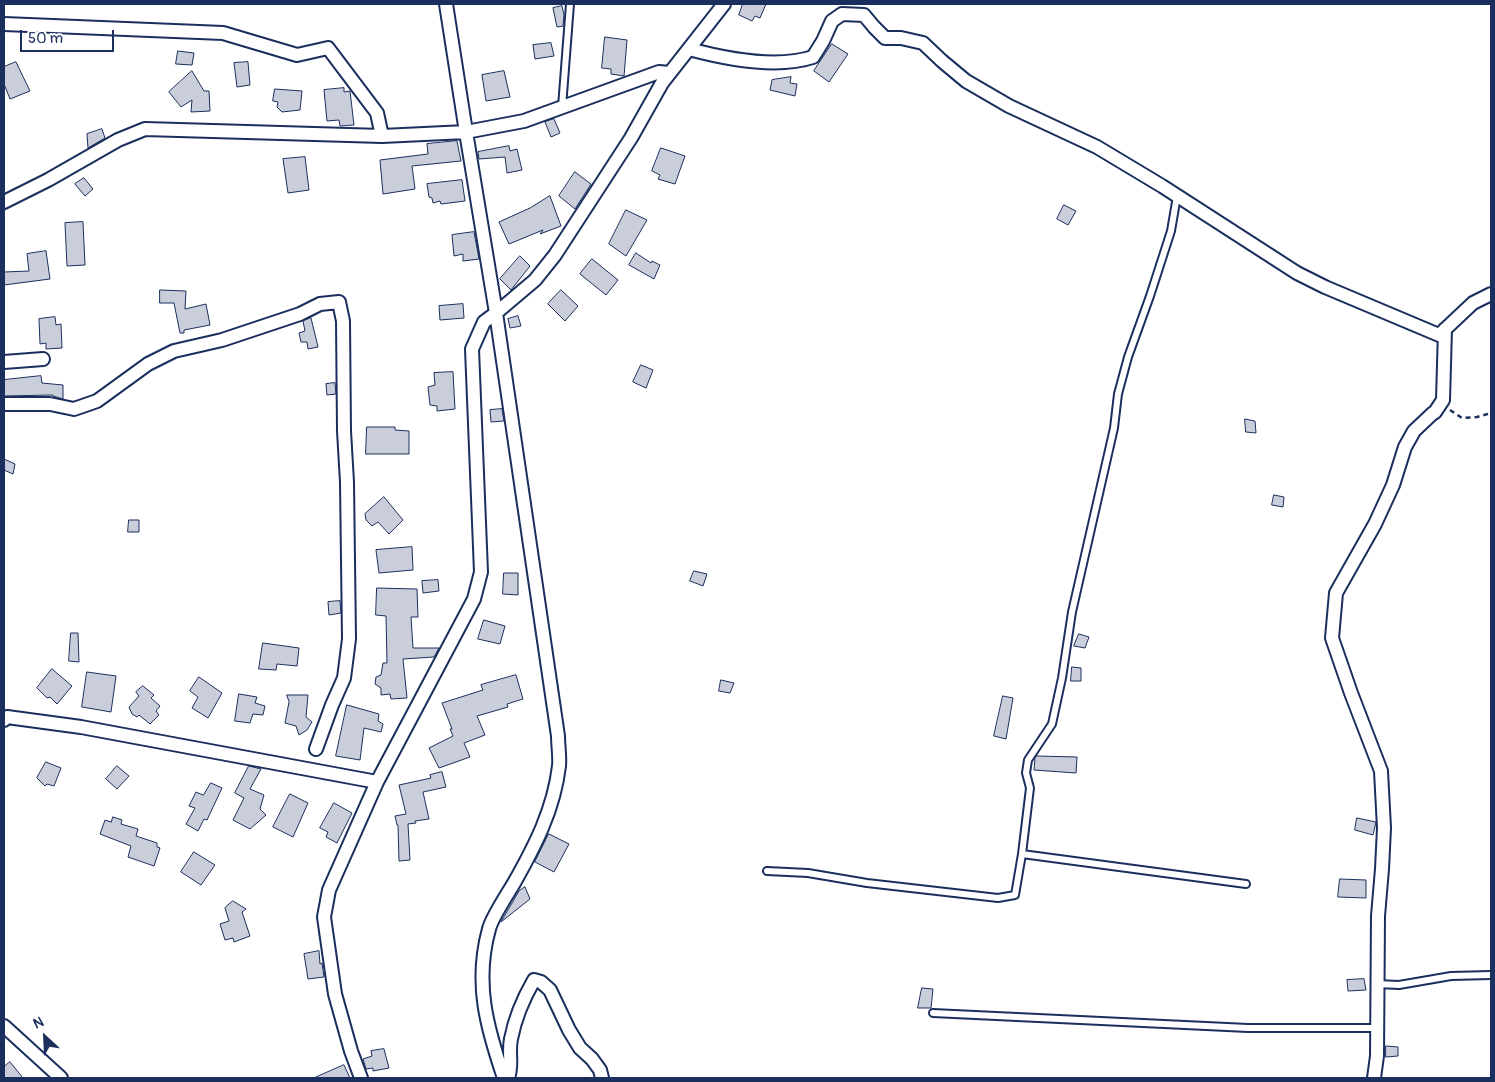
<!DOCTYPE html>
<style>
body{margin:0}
#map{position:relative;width:1495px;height:1082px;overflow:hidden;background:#fff;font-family:Pangolin,sans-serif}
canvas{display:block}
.frame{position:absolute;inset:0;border:5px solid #1b2f5e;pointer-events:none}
.north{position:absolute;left:20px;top:1012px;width:50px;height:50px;-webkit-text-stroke:4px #fff;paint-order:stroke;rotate:335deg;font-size:14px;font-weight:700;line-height:20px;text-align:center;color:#1b2f5e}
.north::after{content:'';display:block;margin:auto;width:18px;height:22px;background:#1b2f5e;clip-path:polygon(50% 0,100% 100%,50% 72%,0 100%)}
.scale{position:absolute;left:20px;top:30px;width:94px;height:22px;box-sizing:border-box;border:2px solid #1b2f5e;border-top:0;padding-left:6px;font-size:15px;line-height:18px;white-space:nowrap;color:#1b2f5e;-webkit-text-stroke:4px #fff;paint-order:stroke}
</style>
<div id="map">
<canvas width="1495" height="1082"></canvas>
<div class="frame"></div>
<div class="north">N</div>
<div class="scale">50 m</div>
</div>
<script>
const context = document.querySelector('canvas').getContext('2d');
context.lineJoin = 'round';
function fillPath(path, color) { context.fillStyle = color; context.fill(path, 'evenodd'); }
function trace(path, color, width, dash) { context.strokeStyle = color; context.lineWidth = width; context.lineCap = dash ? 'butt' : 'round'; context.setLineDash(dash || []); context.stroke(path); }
const building = new Path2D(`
 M743,4H766L760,18L755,16L752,21L739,15Z
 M562,6L564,15L563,26L557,27L553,8Z
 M605,37L627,40L624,76L611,74V69L602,68Z
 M551,43L554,56L535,59L533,45Z
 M832,44L848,54L829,82L814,71Z
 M178,51L194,53L192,65L176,64Z
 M16,62L30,91L10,99L4,84V67Z
 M248,62L250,85L237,87L234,63Z
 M192,71L204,91H209L210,111L191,112L192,100L181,107L169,92Z
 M504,71L510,97L486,101L482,75Z
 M791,77L790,83L797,84L795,96L770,90L772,80Z
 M344,88V92L350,91L354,125L340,126L339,120L327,121L324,90Z
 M275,89L302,91L300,110L282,112L277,107L278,102L273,101Z
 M554,119L560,133L551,137L545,122Z
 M102,129L105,138L88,148L87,134Z
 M457,141L461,161L412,166L415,189L383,194L380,160L428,154L427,144Z
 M509,146L510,151L517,149L522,170L507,173L505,157L479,159L478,152Z
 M661,148L685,156L675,184L658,179L660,175L652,171Z
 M305,157L309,190L288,193L283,159Z
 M575,172L591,184L575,209L559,196Z
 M84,178L93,189L85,196L75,184Z
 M462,180L465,201L441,204L440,201L433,203L432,198L429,197L427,184Z
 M550,196L561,226L540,234L543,230L509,244L499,222L530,208Z
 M1064,205L1076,211L1068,225L1057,219Z
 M626,210L647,220L626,256L609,244Z
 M83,222L85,265L67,266L65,223Z
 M474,232L479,259L463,261V254L454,256L452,235Z
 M46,251L50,279L4,285V272L29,271L27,254Z
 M636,253L651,263L652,261L660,265L654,279L629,265Z
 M520,256L530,266L511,290L500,279Z
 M592,259L618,280L606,295L580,274Z
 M160,290L186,291L185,309L206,304L210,325L184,330V333H180L174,303H160Z
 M561,290L578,306L565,321L548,304Z
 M463,304L464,318L440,320L439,306Z
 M518,316L521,326L510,328L508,319Z
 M55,317L56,325L61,324L62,348L46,349V343L40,344L39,319Z
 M311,318L318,347L308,349L307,342H301L299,333L305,331L303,321Z
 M641,365L653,370L646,388L633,382Z
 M453,372L455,409L437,411V406L430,405L428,387L435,385L434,373Z
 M41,376L42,383L63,385V399L53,396V395L4,396V380Z
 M335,383L336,394L327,395L326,384Z
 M502,409L504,421L491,422L490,410Z
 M1245,419L1255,421L1256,433L1246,432Z
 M367,427H395V430L409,431V454H366Z
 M4,459L15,464L13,474L4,470Z
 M1274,495L1284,497L1283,507L1272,505Z
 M384,497L403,520L389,534L378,522L372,526L366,520L365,514Z
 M129,520H139V532H128Z
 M412,547L413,570L379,573L376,550Z
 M694,571L707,574L703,586L690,581Z
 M504,573H518V595L503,594Z
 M438,580L439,591L423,593L422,581Z
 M377,588L417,589L418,617H411L413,648H439L434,657L403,659L407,698L391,699L390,694L381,695V688L375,684L376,677L381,675L383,663H387L386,616L376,615Z
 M340,601L341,613L329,615L328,602Z
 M484,620L505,626L500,644L478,639Z
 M71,633H78L79,662L69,661Z
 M1079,634L1089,637L1085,648L1074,646Z
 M263,643L299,648L297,666L277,664L276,670L259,669Z
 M1072,667L1081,668V681H1071Z
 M52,669L72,686L57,704L50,697L47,698L37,688Z
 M87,672L116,676L111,712L82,707Z
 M516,675L523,699L507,704L508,707L477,716L485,735L464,743L470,757L439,768L429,748L453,736L450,729H452L442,703L483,690L481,685Z
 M199,677L222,693L208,718L192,708L198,697L190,691Z
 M721,680L734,683L730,693L719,691Z
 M143,686L154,695L151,698L160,706L156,711L159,715L150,724L139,715L137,717L132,714L129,707L139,696L136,692Z
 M239,694L257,697L255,703L265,706L263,715L253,714L250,723L235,721Z
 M287,695H308L306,717L312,722L307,730L299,735L296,726L285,723L289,702Z
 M1003,696L1013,698L1006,739L994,736Z
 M347,705L379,714L378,721L383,724L381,732L364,728L360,760L336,756Z
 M1036,756L1077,757L1076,773L1034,770L1035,758Z
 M46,762L61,768L54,786L47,784L45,786L37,778Z
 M117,766L129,776L117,789L106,779Z
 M249,766L261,769L250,789L264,795L260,809L266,815L250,829L233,820L244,798L235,793Z
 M442,772L446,787L423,792L429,819L415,821L416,823L408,824L410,860L399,861L398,825H397L395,816L406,814L399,785L431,778L430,775Z
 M211,783L222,788L207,820L204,819L198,831L186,824L195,808L189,806L196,792L203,795Z
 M290,794L308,803L293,837L273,827Z
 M334,803L352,813L337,843L326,837L328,832L320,828Z
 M113,817L122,820L121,824L138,829L136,836L157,843V847L160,848L154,866L128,857L131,846L100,834L105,820L111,822Z
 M1357,818L1376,822L1373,835L1355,830Z
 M549,834L569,844L554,872L535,862Z
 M194,852L215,865L201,885L181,872Z
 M1340,879L1366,880V898L1338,897Z
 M525,887L530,899L501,922L519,891Z
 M233,901L246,909L242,912L250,936L234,942L233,938L225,940L220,924L229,921L225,908Z
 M319,951L320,964L322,963L324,977L308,979L304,954Z
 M1364,979L1366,990L1348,991L1347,980Z
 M922,988L933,989L931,1008H918Z
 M1386,1046L1398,1047V1056L1386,1057Z
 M384,1049L389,1068L373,1071V1068L366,1069L363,1059L372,1056L371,1051Z
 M10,1062L23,1078H4V1067Z
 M344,1065L350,1078H314Z`);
const path = new Path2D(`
 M1450,410L1462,418L1477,417L1491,413`);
const service = new Path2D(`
 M562,107L570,4
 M1177,196L1171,231L1150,296L1128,357L1118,394L1114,428L1072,612L1062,678L1052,724L1028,760L1026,773L1030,788L1022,854L1246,884
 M767,871L808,873L867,883L998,898L1015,895L1022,854
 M1377,984L1399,985L1451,976L1491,975
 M933,1013L1248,1028H1377`);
const minor = new Path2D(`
 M446,4L466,132L496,313L558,736C558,746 560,757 559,766C554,809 535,846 514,883C507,895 492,917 489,929C474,983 487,1028 504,1078
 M4,24L223,33L297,55L328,48L377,113L382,136
 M689,49C726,59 776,69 813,57L823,41L832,21L842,14L864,15L874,27L885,38H901L923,43L942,61L966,81L1009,106L1097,147L1162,186L1297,273L1325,287L1439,335L1473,303L1491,294
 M4,202L48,180L118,140L145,129L382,136L466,132L524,121L659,72L670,73
 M4,362L43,359
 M4,404H50L74,409L97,401L148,364L174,351L222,340L300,314L320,304L339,302L343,321L344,431L347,482L349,639L344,678L332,705L316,749
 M4,720L7,717L81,727L377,782
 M4,1026L61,1078
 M361,1078L351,1051L335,994L324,917L329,890L377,782L474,599L481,572L472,349L484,322L496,313L535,280L555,255L631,138L662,83L724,4
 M508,1078C513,1065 508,1053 511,1039C515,1018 523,999 534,980L541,982L550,990L569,1030L580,1048L592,1059L600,1070L602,1078
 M1374,1078L1377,1056L1378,916L1382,869L1384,828L1381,771L1351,693L1332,638L1336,593L1375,524L1393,485L1405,447L1414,431L1432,414L1435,412L1443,400L1445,329`);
fillPath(building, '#caceda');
trace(building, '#1b2f5e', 1);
trace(service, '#1b2f5e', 10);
trace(minor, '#1b2f5e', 16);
trace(path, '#1b2f5e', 2.5, [5, 4]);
trace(service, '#fff', 6);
trace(minor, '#fff', 12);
</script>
